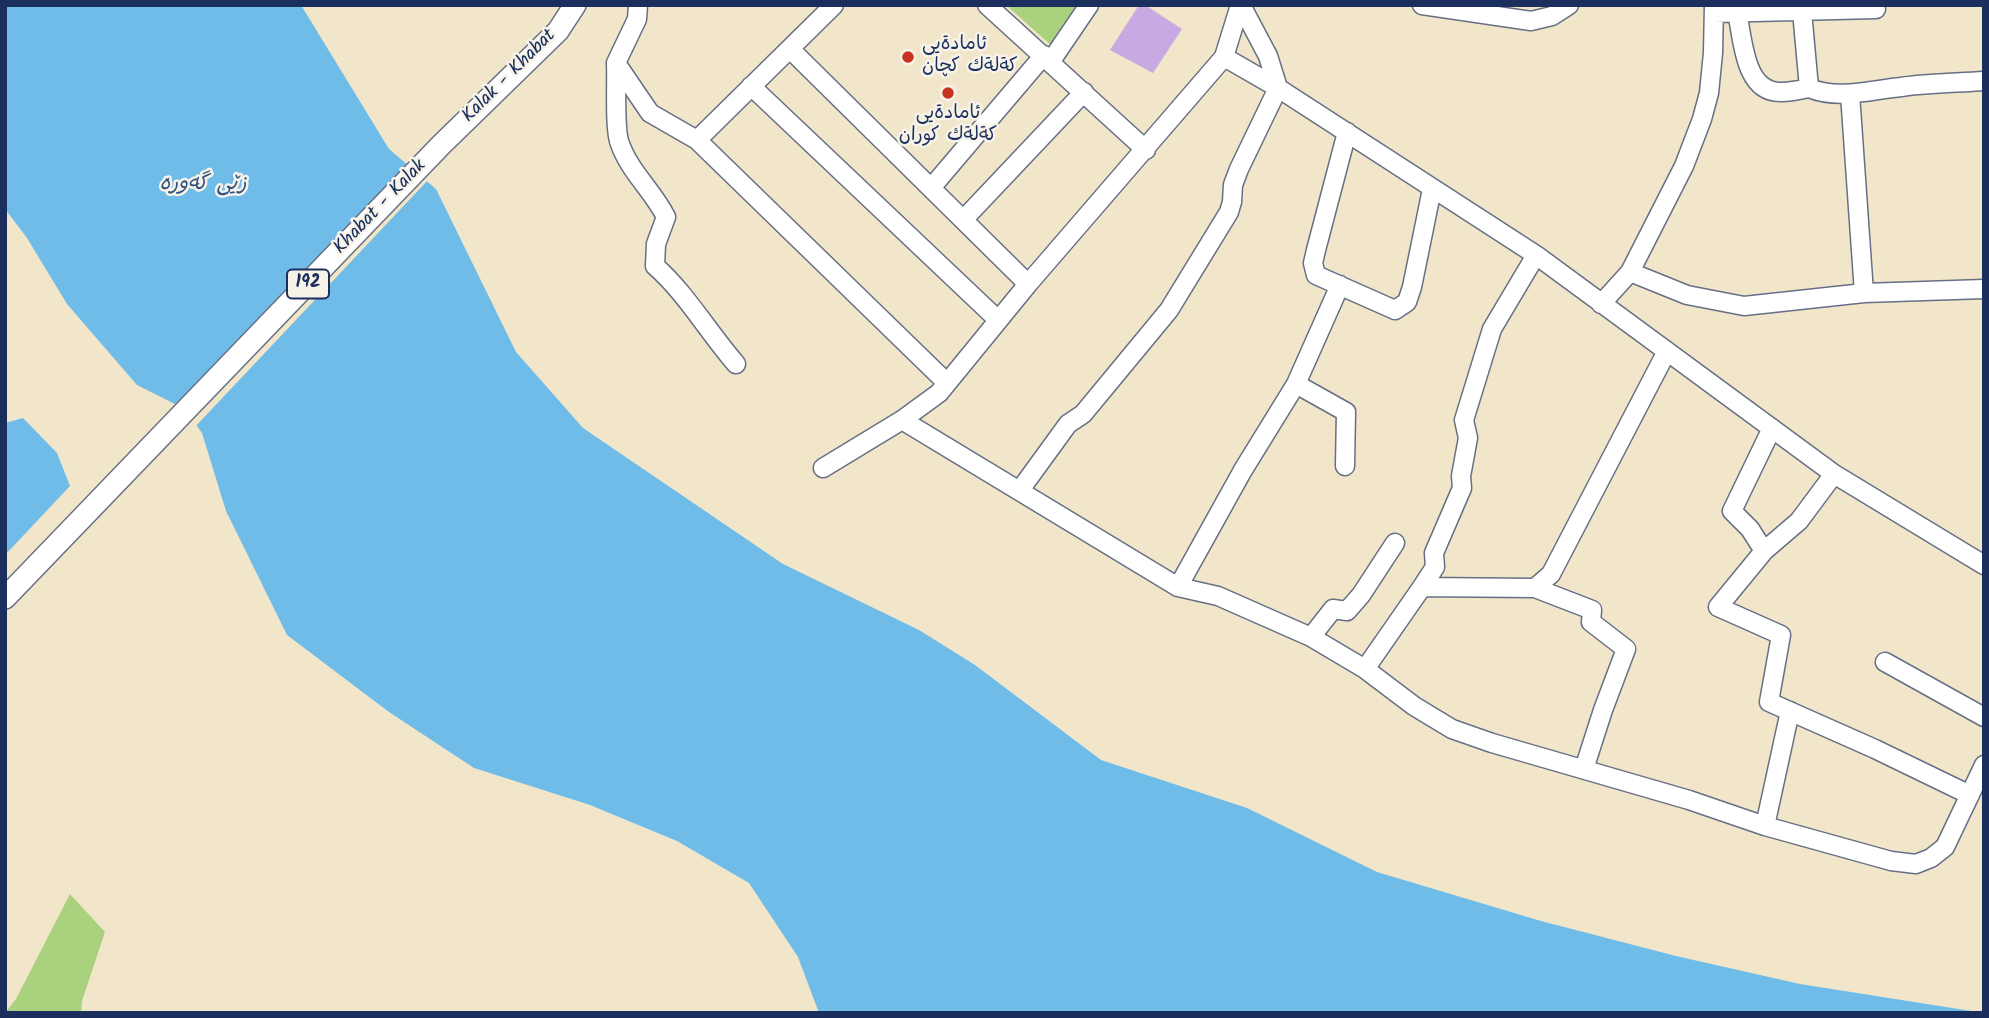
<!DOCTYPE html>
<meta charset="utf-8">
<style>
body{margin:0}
#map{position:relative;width:1989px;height:1018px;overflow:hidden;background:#f1e5ca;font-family:Kalam,sans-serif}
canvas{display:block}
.frame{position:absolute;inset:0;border:7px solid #1b2f5e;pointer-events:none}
</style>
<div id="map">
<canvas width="1989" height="1018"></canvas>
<div class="frame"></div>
</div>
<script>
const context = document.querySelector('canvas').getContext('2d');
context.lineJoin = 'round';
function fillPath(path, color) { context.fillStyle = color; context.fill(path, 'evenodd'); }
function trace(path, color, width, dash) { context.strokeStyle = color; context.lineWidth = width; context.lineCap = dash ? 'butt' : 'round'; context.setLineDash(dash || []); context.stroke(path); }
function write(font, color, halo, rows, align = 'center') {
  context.font = font + ' Kalam,"Playpen Sans Arabic",sans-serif'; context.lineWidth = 5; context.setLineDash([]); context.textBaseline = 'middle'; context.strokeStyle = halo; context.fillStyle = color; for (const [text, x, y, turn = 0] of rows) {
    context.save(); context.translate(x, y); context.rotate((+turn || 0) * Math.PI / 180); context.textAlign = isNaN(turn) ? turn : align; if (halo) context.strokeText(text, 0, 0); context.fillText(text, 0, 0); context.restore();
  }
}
const green = new Path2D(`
 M1006,5H1079L1052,46Z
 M70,894L105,932L82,1001L81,1013H5L16,999Z`);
const water = new Path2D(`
 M5,5H301L389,149L436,189L516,352L583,428L783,564L919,630L975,665L1101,760L1247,808L1377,872L1541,921L1676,956L1800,984L1984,1013H819L798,957L749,883L677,841L590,805L474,768L389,712L287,635L226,511L202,433L185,409L137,385L67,304L27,238L5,209Z
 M23,418L57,453L70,486L5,555V423Z`);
const pier = new Path2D(`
 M418,169L429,179L194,428L184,413Z`);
const building = new Path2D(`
 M1139,5H1145L1182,29L1153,73L1110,50Z`);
const minor = new Path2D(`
 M638,5L637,19L616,63L650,113L697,140L947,383
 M987,5L1146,150
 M1240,5L1224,57L1278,88L1536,255L1834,474L1984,565
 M1422,5L1531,21L1552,16L1569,5
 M1802,11L1809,88C1838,100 1871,90 1901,87C1929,83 1956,83 1984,81
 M1737,12C1743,39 1744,93 1781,92C1790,92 1800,90 1809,88
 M1714,13L1876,9
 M790,49L1028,284
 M1051,61L1089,5
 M616,63C617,82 614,130 620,144C630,172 653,191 666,217L656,244L655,266C685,292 709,333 736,364
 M751,86L998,320
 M1850,94L1864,293
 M1347,132L1316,250L1313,263L1316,275L1395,310L1407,302L1412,287L1432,189
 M697,140L834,5
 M931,188L1044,55
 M963,220L1084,92
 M1630,272L1687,295L1744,306L1864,293L1984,289
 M1601,304L1630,272L1684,166L1702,119L1709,93L1713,53L1714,5
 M1296,384L1346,412L1345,466
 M902,420L1178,587L1218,596L1311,637L1365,669L1414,706L1452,729L1492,743L1689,800L1765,826L1891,861L1916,864L1931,858L1945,847L1984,765
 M823,468L902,420L939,393L1028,284L1224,57
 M1834,474L1799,521L1764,551L1718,607L1781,635L1769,702L1875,749L1970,795
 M1020,490L1068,424L1083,414L1169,310L1229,212L1232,202L1233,185L1239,169L1278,88L1268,56L1241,5
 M1764,551L1750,529L1732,511L1772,428
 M1178,587L1243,470L1296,384L1340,285
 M1422,587L1435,567L1434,553L1462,488L1461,476L1468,438L1464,420L1492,329L1536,255
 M1535,588L1592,610L1591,622L1626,649L1603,710L1584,769
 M1311,637L1333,609L1347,611L1361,595L1395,543
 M1885,662L1984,717
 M1365,669L1422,587L1535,588L1551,574L1667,351
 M1765,826L1790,711`);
const major = new Path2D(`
 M5,598L441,145L558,31L575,5`);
const markers = [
 [908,57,7,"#c8321e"],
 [948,93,7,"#c8321e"]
];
const shields = [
 [308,284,42]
];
const shieldNames = [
 ["192",308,284]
];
const poiNames = [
 ["ئامادةيى",922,46],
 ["كةلةك كچان",922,68],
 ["ئامادةيى",948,115,"center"],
 ["كةلةك كوران",948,137,"center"]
];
const streetNames = [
 ["Kalak - Khabat",510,77,-45],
 ["Khabat - Kalak",381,208,-46]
];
const waterNames = [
 ["زێی گەورە",203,185]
];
fillPath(green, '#aad27e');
fillPath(water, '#70bce9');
fillPath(pier, '#f1e5ca');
fillPath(building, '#c8a9e2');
trace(minor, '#666f84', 21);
trace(major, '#666f84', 24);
trace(minor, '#fff', 18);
trace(major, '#fff', 21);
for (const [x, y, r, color] of markers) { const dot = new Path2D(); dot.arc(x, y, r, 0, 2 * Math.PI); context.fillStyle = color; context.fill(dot); trace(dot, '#f7f3e8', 2.5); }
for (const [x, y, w] of shields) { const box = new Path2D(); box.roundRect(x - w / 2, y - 14.5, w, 29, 5); context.fillStyle = '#f7f3e8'; context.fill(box); trace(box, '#1b2f5e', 2); }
write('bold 18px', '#1b2f5e', null, shieldNames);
write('19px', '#1b2f5e', '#f7f3e8', poiNames, 'left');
write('19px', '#1b2f5e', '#f7f3e8', streetNames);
write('italic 21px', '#305281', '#f7f3e8', waterNames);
</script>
